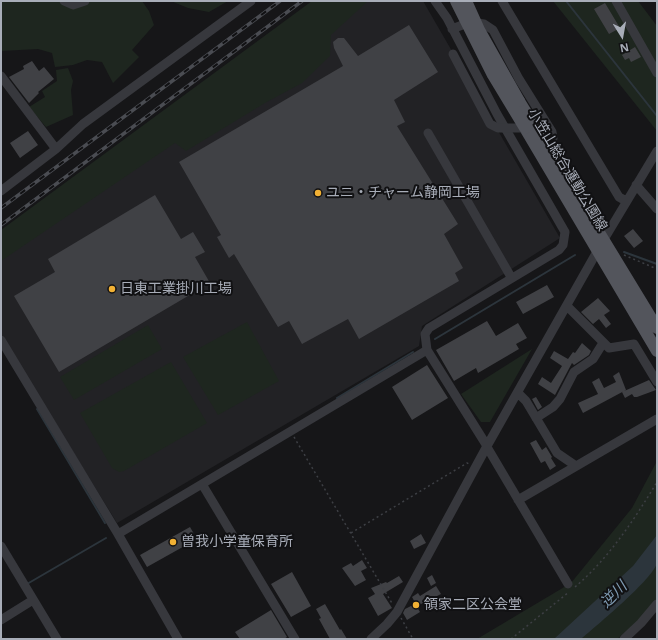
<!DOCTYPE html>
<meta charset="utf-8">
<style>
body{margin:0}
#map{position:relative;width:658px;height:640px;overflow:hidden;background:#161618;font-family:"Open Sans",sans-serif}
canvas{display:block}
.frame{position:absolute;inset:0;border:2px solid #a8adb8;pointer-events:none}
.north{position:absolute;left:602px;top:16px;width:40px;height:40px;-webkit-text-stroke:3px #111113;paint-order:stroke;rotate:169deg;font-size:11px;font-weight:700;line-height:16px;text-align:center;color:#a8adb8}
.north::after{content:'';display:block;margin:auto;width:14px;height:18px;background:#a8adb8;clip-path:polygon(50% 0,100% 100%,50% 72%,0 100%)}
</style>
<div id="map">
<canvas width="658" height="640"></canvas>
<div class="frame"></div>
<div class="north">N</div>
</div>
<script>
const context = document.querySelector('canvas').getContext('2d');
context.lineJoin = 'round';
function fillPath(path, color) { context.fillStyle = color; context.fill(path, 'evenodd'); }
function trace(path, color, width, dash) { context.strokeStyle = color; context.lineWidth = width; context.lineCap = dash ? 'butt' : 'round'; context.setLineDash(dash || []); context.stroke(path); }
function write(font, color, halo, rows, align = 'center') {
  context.font = font + ' "Open Sans","Noto Sans JP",sans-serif'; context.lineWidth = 4; context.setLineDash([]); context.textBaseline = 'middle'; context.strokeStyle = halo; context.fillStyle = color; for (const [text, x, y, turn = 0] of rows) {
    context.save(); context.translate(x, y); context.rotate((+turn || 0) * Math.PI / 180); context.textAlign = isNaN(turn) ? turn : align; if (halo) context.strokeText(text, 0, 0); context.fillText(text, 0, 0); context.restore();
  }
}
const built = new Path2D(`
 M336,1H423L560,238L422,326L419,346L117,523L1,335V247Z`);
const green = new Path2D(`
 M1,1H142L149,11L154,25L132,50L139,57L113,83L102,62L87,60L73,65L55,67L52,53L38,49L1,51Z
 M171,1H228L209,12L188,8Z
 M312,1H368L331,35L330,56L302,83L265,103L186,151L175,143L1,261V230Z
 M553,1H616L646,52L657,78V131Z
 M617,1H638L657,26V69Z
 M68,68L73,81L71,90L73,115L46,127L29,107L45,97L42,91L57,81L56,70Z
 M247,322L279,381L218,415L183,357Z
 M148,325L162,349L74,400L60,377Z
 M532,349L490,422H481L461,394Z
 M171,362L207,423L124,471L119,472L112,468L80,413Z
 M657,461V599L638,622L617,639H477L571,583L632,508Z`);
const water = new Path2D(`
 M657,535C657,543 658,555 657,563C653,579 596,626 581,639H554L633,566Z`);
const stream = new Path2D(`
 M566,1L657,116
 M624,252L657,264
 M435,339L575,255
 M337,398L413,352
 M37,409L105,523
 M27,584L106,538`);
const building = new Path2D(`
 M605,3L620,28L609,34L594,9Z
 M409,25L438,72L394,100L405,122L397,126L458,224L444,234L463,268L455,273L459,281L359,339L348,319L302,344L289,321L278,327L234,254L229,258L217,237L221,235L179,162L343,66L334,48L333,42L338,38H344L358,56Z
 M635,47L641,57L631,62L629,58L625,60L622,55Z
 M32,61L39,71L44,67L54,79L38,92L39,93L29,103L9,77L24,69L23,66Z
 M28,131L38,145L20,158L10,143Z
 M155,195L181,239L193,232L205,252L195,257L210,283L59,372L14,296L55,272L48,259Z
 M633,229L643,241L634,248L624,236Z
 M547,285L554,297L523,314L516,302Z
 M598,298L610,311L604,315L611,324L606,328L599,319L593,324L581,312Z
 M487,321L496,336L518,323L527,338L516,344L519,349L478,373L476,368L454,381L436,350Z
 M582,343L591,351L589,355L574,365L572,363L555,395L538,384L542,377L551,383L562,366L550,358L554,351L568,359L573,352L575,353Z
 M427,365L448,398L412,420L392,387Z
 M619,372L626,390L583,413L578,403L598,394L592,382L599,378L604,388L616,382L613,376Z
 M649,380L656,390L637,397H634L632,394L625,398L622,392Z
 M536,397L542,407L538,410L532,399Z
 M536,440L542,450L546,447L552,457L551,458L556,466L550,470L545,461L541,463L530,443Z
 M190,527L197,539L147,567L140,555Z
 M421,534L426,543L414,549L410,541Z
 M362,560L367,568L361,571L366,580L355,586L342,568L351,563L353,566Z
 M292,572L311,606L291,617L271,584Z
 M432,575L436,583L431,586L427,578Z
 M399,576L403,582L383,594L392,608L378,616L368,598L375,594L371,588L386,582L387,583Z
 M436,586L441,594L417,606L412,597L418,593L420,596Z
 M325,604L340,630L341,629L347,639H330L319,619L321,618L316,609Z
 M415,604L420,612L407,620L403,613L405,609Z
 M271,610L287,637L284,639H240L235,632Z`);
const path = new Path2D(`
 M624,255L657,269
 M294,437L393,605
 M351,533L467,463L469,464
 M575,587C609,558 634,520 657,482
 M401,618L413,639
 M511,639L569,592`);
const minor = new Path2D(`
 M64,1L73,5L85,1
 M435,1L447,18L497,114L565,232L563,245L559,250L429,328L425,334L427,350L487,446
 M502,1L619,197L626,201
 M616,1L657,73
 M452,29L470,22L484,24L493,30L519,79L552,132L553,138L550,151
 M1,76L56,149
 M428,133L511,277
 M636,185L657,209
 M1,191L56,149L83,124L251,1
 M567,306L609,348L634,344L657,382
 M1,340L118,534L178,639
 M518,393L526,401L557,453L576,466
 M536,418L553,407L560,399L574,372L593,359L603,343
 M487,447L568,584
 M202,484L295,639
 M518,500L657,419
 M118,534L427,350
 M1,546L57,639
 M1,620L33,600
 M371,639L387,624L397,612L487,446L603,241L657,151
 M624,639L641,623L657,604`);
const major = new Path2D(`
 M519,101L657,328
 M525,128L657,351`);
const rail = new Path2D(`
 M1,208L280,1
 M1,225L302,1`);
const minorBridge = new Path2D(`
 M453,54L490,124L498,128H525`);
const majorBridge = new Path2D(`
 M456,1L493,75L525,128
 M466,1L479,30L519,101`);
const markers = [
 [318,193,4,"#f2b134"],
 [112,289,4,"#f2b134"],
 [173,542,4,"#f2b134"],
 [416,605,4,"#f2b134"]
];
const streetNames = [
 ["小笠山総合運動公園線",567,170,59]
];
const poiNames = [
 ["ユニ・チャーム静岡工場",326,193],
 ["日東工業掛川工場",120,289],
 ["曽我小学童保育所",181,542],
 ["領家二区公会堂",424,605]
];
const waterNames = [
 ["逆川",614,595,-45]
];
fillPath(built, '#222225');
fillPath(green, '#1e261f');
fillPath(water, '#2c353c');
trace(stream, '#2c353c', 2);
fillPath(building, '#404145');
trace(path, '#3d3f44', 1.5, [2, 3]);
trace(minor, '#37383d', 9);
trace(major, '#53555c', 12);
trace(rail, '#4a4c52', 3.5);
trace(rail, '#111113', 2, [6]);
trace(minorBridge, '#37383d', 9);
trace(majorBridge, '#53555c', 12);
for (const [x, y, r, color] of markers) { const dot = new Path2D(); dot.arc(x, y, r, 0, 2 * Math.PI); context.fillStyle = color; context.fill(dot); trace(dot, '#111113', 1.5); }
write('14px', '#a8adb8', '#111113', streetNames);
write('14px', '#a8adb8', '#111113', poiNames, 'left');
write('italic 15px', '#7f9bb3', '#111113', waterNames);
</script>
